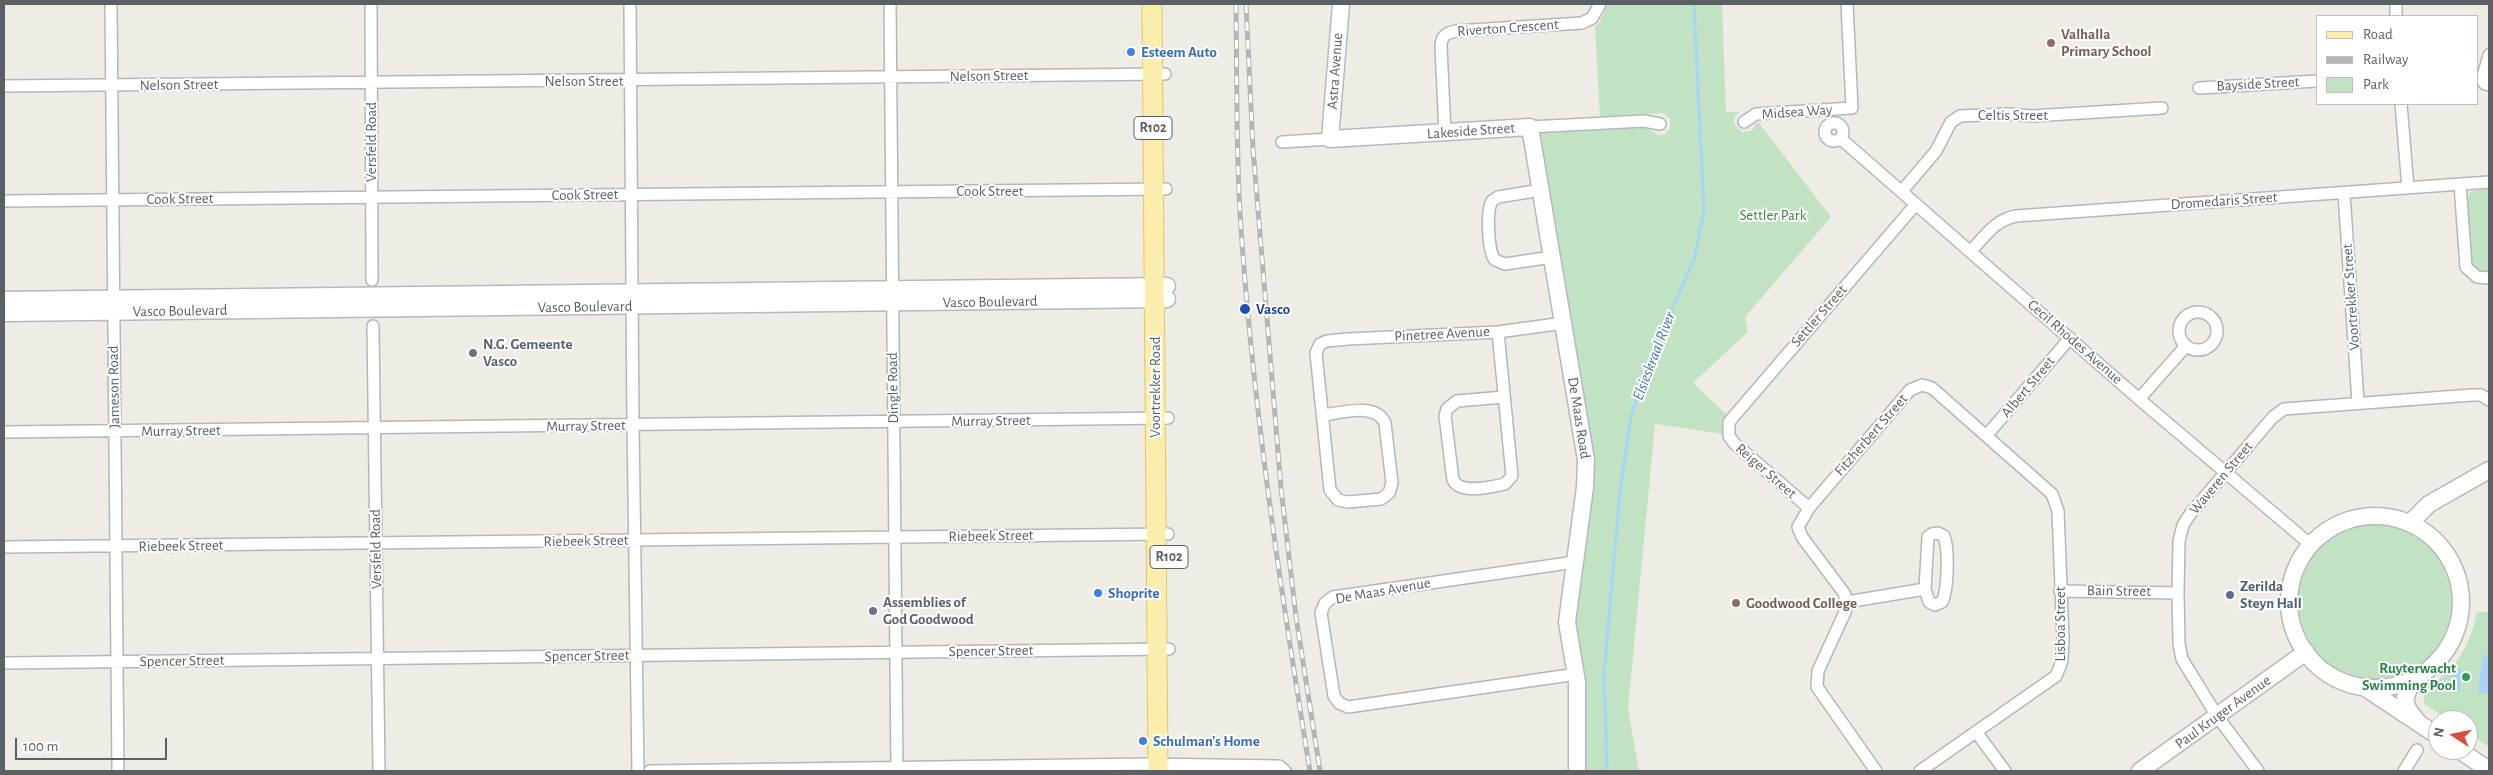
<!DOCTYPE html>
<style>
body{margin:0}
#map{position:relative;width:2493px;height:775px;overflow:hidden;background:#eeece4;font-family:"Alegreya Sans",sans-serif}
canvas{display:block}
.frame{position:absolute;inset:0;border:5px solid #5c5f64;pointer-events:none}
.legend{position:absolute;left:2316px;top:15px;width:162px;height:90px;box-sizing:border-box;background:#fff;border:1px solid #bebfc1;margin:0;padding:6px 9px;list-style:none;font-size:15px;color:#5c5f64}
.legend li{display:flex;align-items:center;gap:10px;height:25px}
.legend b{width:25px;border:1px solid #bebfc1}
.north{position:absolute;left:2428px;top:710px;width:50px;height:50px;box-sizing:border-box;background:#fff;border:1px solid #bebfc1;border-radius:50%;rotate:281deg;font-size:14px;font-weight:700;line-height:20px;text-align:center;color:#5c5f64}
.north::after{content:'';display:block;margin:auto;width:18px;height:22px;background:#dd4b3b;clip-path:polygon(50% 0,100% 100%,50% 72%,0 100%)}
.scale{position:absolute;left:15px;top:738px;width:152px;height:22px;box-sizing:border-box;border:2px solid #5c5f64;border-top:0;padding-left:6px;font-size:15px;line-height:18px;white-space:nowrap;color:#5c5f64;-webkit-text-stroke:4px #fff;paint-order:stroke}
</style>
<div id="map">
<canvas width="2493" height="775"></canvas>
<div class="frame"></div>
<ul class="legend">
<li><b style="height:6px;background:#f9eeae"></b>Road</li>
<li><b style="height:6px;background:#b4b5b5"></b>Railway</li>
<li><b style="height:14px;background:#c2e3c3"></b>Park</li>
</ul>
<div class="north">N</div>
<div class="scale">100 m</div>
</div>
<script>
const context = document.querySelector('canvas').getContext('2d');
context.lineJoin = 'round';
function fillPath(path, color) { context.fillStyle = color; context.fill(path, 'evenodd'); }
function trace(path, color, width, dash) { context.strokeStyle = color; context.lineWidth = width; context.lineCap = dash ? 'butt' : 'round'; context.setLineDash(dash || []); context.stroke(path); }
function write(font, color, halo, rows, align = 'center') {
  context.font = font + ' "Alegreya Sans",sans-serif'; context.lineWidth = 4; context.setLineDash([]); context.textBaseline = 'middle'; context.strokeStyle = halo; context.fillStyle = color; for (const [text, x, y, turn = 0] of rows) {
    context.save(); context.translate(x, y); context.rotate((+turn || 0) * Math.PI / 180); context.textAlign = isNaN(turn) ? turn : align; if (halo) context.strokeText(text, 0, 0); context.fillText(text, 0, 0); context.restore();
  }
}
const green = new Path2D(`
 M1607,4H1722L1726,112H1740L1735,116L1734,124L1742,132L1752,131L1756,123H1759L1831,217L1745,317L1748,332L1693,383L1727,415L1722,425L1723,434L1655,424L1628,708L1639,771H1583L1572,620L1590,485L1537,134L1644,126L1658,135L1665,134L1670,128V119L1663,113L1600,117L1595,27L1601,20Z
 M2489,188V273L2479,272L2472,265L2466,199L2471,191Z
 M2296 601a80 80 0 1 1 160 0a80 80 0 1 1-160 0Z
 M2477,612H2489V747L2468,733V720H2448L2424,704V690C2456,669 2469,649 2477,612Z`);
const water = new Path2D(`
 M2483,655H2489V694L2478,693Z
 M2454,668L2462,669L2460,690H2451Z`);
const stream = new Path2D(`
 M1607,771L1604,674L1620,491L1631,417L1648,362L1694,260L1704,212L1694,4`);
const street = new Path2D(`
 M111,4L118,771
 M371,4L372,280
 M630,4L633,425L638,771
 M890,4L897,771
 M2396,4V16
 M2489,55L2482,80L2485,84L2489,85
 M4,86L1165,74
 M2199,88L2317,81
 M2401,104L2408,188
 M1744,122L1756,114L1852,108L1847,4
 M1825 132a9 9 0 1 1 18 0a9 9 0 1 1-18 0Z
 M1530,127L1644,121L1660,124
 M1445,133L1441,47C1441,36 1446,33 1456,31L1582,23L1592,18L1600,4
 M1840,138L2139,399L2311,545
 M1282,142L1330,139
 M2460,184L2466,267L2477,277L2489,278
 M1541,190L1498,197L1492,201C1486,211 1488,252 1495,260L1505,264L1552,257
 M1902,191L1936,151L1951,122L1960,116L2008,114L2032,116L2162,108
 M2344,193L2358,402
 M4,201L1166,189
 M1971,251C1985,236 1995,220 2016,216L2489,182
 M2179 331a19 19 0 1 1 38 0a19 19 0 1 1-38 0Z
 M373,326L379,771
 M1498,332L1512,476L1505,484C1491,487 1461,495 1453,480L1445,416L1447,409L1457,401L1504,397
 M2139,399L2186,346
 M1323,415C1341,413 1376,402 1385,423L1392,483L1389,493L1381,499L1348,502L1338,500L1330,490L1316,353L1320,344L1327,341L1348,339L1498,332L1564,323
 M4,432L1168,418
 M1987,435L2070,338
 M1809,508L1734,443L1729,436V422L1916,204
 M1938,533L1944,536C1949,549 1948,590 1942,602L1935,605L1929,602L1925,589L1928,537L1932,534Z
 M4,547L1168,534
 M1575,562L1333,597L1325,603L1321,613L1334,696L1339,703L1348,707L1577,674
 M2060,591L2178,593
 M1847,602L1925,589
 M4,663L1169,649
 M1977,733L2005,771
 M650,771L1146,764L1279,766L1285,771
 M1876,771L1817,687L1818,671L1845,612L1847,602L1844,593L1802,537L1798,527L1809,508L1910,390L1922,385L1932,388L2052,494L2058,511L2063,638L2062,661L2056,676L1920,771
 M2258,771L2217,716L2182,659L2179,644L2178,593L2179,541L2183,525L2191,513L2273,417L2284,409L2472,395H2481L2489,400
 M2404,771L2417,750`);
const secondary = new Path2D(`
 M1341,4L1330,139L1530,127L1586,460L1585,487L1567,622L1577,682V771
 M4,300L1167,286
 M4,313L1167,299
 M2289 602a86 86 0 1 1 172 0a86 86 0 1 1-172 0Z
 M2410,523L2429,504L2489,470
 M2414,678L2405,698L2408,709L2417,721
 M2364,687L2438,736
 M2459,750L2489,770
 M2140,771L2306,652`);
const primary = new Path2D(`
 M1152,4L1158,771`);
const rail = new Path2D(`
 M1236,4C1237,73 1236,144 1240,213C1252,401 1280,586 1310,771
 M1246,4L1253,149L1281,488L1296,617L1320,771`);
const markers = [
 [2051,43,5,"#8d6e63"],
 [1131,52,5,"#3f7fe0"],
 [1245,309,6,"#1a4fb4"],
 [473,353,5,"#6b7280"],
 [1098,593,5,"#3f7fe0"],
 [2230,595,5,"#5c6f8a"],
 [1736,603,5,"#8d6e63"],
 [873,611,5,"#6b7280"],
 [2466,677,5,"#2e9e5b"],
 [1143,741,5,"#3f7fe0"]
];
const shields = [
 [1153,128,38],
 [1169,557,38]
];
const shieldNames = [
 ["R102",1153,128],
 ["R102",1169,557]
];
const streetNames = [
 ["Riverton Crescent",1508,28,-4],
 ["Astra Avenue",1335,71,-86],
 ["Nelson Street",989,76,-1],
 ["Nelson Street",584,81],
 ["Bayside Street",2258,84,-3],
 ["Nelson Street",179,85,-1],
 ["Midsea Way",1797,112,-4],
 ["Celtis Street",2013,115],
 ["Lakeside Street",1471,131,-4],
 ["Versfeld Road",371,142,-90],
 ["Cook Street",990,191],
 ["Cook Street",585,195,-1],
 ["Cook Street",180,199,-1],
 ["Dromedaris Street",2224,201,-4],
 ["Voortrekker Street",2351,297,-94],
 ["Vasco Boulevard",990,302,-1],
 ["Vasco Boulevard",585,307,-1],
 ["Vasco Boulevard",180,311,-1],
 ["Settler Street",1819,316,-49],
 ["Pinetree Avenue",1442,334,-3],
 ["Cecil Rhodes Avenue",2075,342,41],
 ["Jameson Road",114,387,-91],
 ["Voortrekker Road",1155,387,-90],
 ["Albert Street",2028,387,-50],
 ["Dingle Road",893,388,-91],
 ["De Maas Road",1579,418,81],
 ["Murray Street",991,421,-1],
 ["Murray Street",586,426,-1],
 ["Murray Street",181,431,-1],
 ["Fitzherbert Street",1871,435,-49],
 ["Reiger Street",1766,471,41],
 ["Waveren Street",2221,478,-50],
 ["Riebeek Street",991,536,-1],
 ["Riebeek Street",586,541,-1],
 ["Riebeek Street",181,546,-1],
 ["Versfeld Road",376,549,-91],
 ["De Maas Avenue",1383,591,-10],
 ["Bain Street",2119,591,1],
 ["Lisboa Street",2060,624,-90],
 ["Spencer Street",991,651,-1],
 ["Spencer Street",587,656,-1],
 ["Spencer Street",182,661,-1],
 ["Paul Kruger Avenue",2223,712,-36]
];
const educationNames = [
 ["Valhalla",2061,34],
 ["Primary School",2061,51],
 ["Goodwood College",1746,603]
];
const shopNames = [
 ["Esteem Auto",1141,52],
 ["Shoprite",1108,593],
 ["Schulman's Home",1153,741]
];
const parkNames = [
 ["Settler Park",1773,215]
];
const transitNames = [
 ["Vasco",1256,309]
];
const worshipNames = [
 ["N.G. Gemeente",483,344],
 ["Vasco",483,361],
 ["Assemblies of",883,602],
 ["God Goodwood",883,619]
];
const serviceNames = [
 ["Zerilda",2240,586],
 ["Steyn Hall",2240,603]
];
const leisureNames = [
 ["Ruyterwacht",2456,668],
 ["Swimming Pool",2456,685]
];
const waterNames = [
 ["Elsieskraal River",1654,356,-69]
];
fillPath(green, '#c2e3c3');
fillPath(water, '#a9d4f9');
trace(stream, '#a9d4f9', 3);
trace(street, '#b5b6ba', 14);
trace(secondary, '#b6b8bd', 19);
trace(primary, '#e7c563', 21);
trace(street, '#fff', 11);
trace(secondary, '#fff', 16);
trace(primary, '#f9eeae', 19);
trace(rail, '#b4b5b5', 5);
trace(rail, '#fff', 3, [9]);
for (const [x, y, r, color] of markers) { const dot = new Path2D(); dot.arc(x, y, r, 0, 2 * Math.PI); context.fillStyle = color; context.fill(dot); trace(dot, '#fff', 2); }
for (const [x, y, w] of shields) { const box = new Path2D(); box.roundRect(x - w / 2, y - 11.5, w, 23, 4); context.fillStyle = '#fff'; context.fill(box); trace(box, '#5c5f64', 1); }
write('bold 14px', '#5c5f64', null, shieldNames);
write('15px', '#5c5f64', '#fff', streetNames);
write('bold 15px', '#785e54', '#fff', educationNames, 'left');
write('bold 15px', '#366cbe', '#fff', shopNames, 'left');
write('15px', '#3b8340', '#fff', parkNames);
write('bold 15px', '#164399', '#fff', transitNames, 'left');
write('bold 15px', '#5b616d', '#fff', worshipNames, 'left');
write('bold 15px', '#4e5e75', '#fff', serviceNames, 'left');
write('bold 15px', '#27864d', '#fff', leisureNames, 'right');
write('italic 16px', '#4775aa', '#fff', waterNames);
</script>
